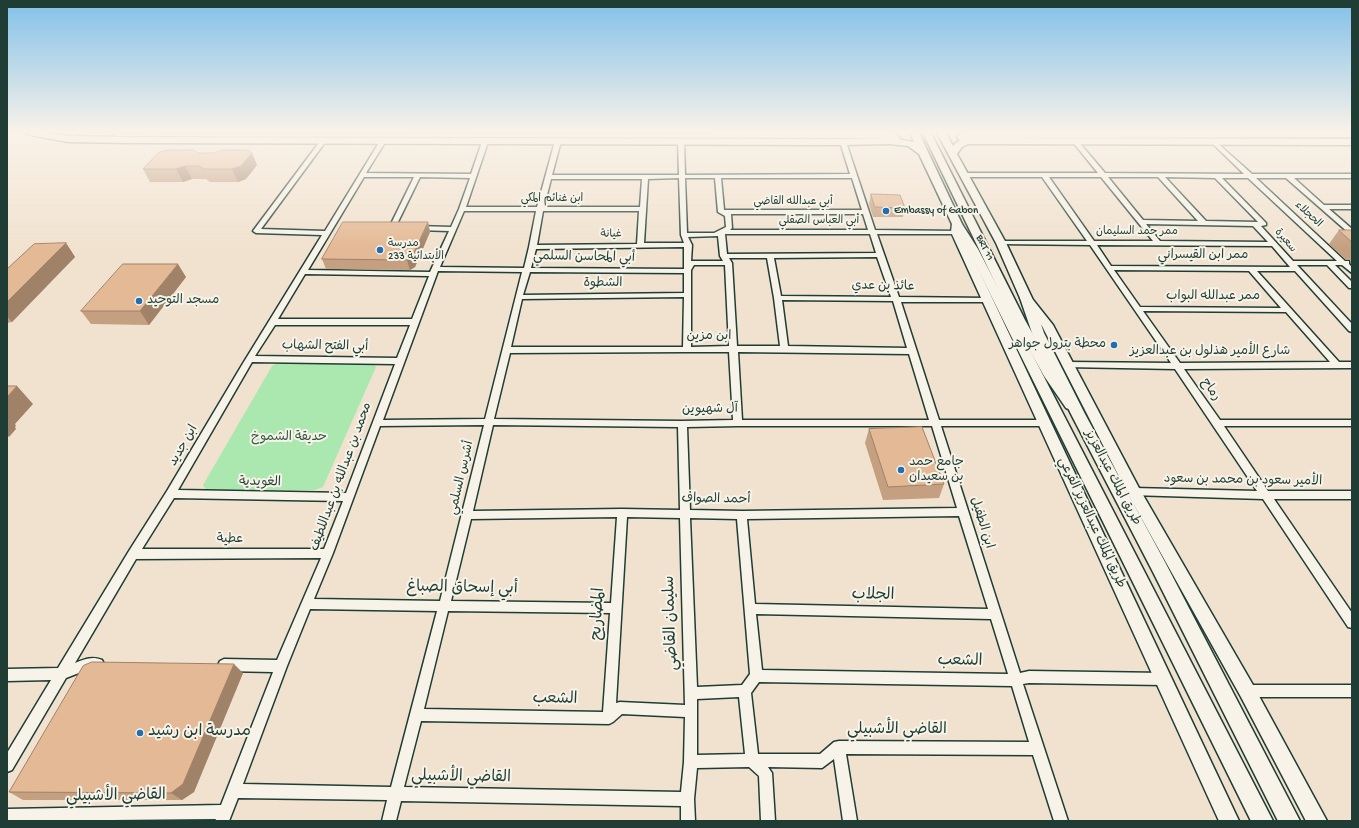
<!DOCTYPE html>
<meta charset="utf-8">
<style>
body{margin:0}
#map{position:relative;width:1359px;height:828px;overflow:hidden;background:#f1e2cf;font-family:"Gochi Hand",sans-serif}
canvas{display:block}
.frame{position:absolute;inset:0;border:8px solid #1f3d34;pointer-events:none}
</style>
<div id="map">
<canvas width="1359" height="828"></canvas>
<div class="frame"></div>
</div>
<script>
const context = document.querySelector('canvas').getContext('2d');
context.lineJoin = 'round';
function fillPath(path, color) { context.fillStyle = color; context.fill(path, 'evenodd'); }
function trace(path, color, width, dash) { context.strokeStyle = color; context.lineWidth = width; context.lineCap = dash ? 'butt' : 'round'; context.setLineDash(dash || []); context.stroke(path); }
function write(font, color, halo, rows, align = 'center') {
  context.font = font + ' "Gochi Hand","Playpen Sans Arabic",sans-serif'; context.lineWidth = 4; context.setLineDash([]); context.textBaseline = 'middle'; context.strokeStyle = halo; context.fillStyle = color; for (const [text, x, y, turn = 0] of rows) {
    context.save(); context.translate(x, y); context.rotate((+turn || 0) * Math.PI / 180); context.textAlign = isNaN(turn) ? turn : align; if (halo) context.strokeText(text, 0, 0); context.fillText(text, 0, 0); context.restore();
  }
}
const green = new Path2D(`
 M279,362L373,363L376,367L323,487L315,490L207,491L203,485L272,366Z`);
const street = new Path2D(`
 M323,139L326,141L261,229L325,231L380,141L383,139L386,141L366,173L471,174L482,142L487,141L488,142L466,207H537L555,141L558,139L561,141L552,175H679L678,142L681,140L684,142L685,175L850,174L840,142L843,140L846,142L875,230L958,231V233L956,234H877L899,297L988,298L992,300L988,302H901L939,420H1044L1049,423L1044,426H941L1020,673L1029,671L1164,673L1168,675L1170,679L1168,683L1164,685L1029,683L1023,684L1068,821H1054L1033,755L846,754L857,821H843L834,759L822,768L768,767L772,773L775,821H761L759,776L749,767L697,768L694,799L695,821H681V806L401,801L396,821H382L387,800L238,798L229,821H215L216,819L7,821V809L221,805L273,672L224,671L220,669L218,665L220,661L224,659L277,660L321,558L136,559L75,663C85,659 92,656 102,660L104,664L102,668L98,670L89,669L66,678L12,770L7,772V753L51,680L7,681V669L58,668L129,551L167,491L242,365L322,235L256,233L253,231L321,140ZM364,177H414L389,228L392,230L395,228L420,177L470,178L459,209L451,227L417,226L414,228L417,230L449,231L430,272L308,270ZM679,178L681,235L684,243H644L648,179ZM685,178H715L718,212L725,216L726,227L714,233H687ZM721,178H852L862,210H724ZM551,179H642L640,207H544ZM464,211H536L529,247L524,268L440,267ZM543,211H639L637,244L537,245ZM731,214H863L868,230H730L732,228ZM725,234H870L876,253L727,254ZM718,236L720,256L723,261H691L692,245L688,237ZM684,247V269L531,268L536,249ZM877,257L891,297L781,296L774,258ZM729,258H767L774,298L780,346H737L732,263ZM694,265H725L729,346L691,347V270ZM438,271L522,272L485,419L383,420ZM530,272L684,273V293L523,295ZM305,274L429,276L412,319H278ZM684,297L683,347H511L522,299ZM782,300L893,301L907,348L788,346ZM275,325H410L397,358L255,356ZM685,352H729L733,420L682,421L494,419L510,353ZM738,352L909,354L929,420H742ZM252,362L395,364L346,493L178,490ZM484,425L440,601L314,599L333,553L380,426ZM493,425L678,427L680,510L622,509L473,511ZM738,426H932L957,508L742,511L690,510L687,427ZM174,498L343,501L324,549H142ZM959,516L988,609L755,604L747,519ZM617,517L611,603L451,601L471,519ZM627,517L680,518L685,705L620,702L616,703ZM690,518L737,519L750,674L742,685L697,687ZM310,609L437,611L391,787L243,784L287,666ZM448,611L610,613L603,712L424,709ZM756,614L991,619L1008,674L762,670ZM759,682L1012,686L1029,742L839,741L834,742L820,754H758L751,693ZM739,697L745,754L697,755V699ZM622,714L685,717L684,762L681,792L404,787L421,721L609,724L613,722Z
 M1075,139L1077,140L1105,173L1244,174L1212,143L1211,142L1214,140L1252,174H1352V178H1294L1324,205H1352V209H1329L1352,229V235L1350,234L1286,178H1256L1345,261H1349V264L1352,267V273L1342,265H1335L1352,282V288H1349L1327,265H1297L1352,324V332L1349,331L1295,271H1257L1339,362H1352V368L1184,369L1220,420H1352V426H1224L1268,491H1352V499H1274L1352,613V628L1348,627L1263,499L1130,495L1129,492L1130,489L1134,488L1257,491L1175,369L1065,367L1064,365L1068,362L1171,363L1090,245L999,244L998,243L1001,241H1087L1042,177H965L962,175L965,173H1098L1072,141ZM1049,177H1101L1153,241H1094ZM1108,177H1158L1198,221L1143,220ZM1165,177L1215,178L1258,222L1206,221ZM1222,178H1248L1337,261H1293L1261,226L1266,225V223ZM1146,224L1253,226L1268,242L1160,241ZM1097,245L1272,246L1290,267L1111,266ZM1114,270L1249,271L1281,308L1140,307ZM1143,311L1286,312L1330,362L1180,363Z
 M1247,685H1352V697H1247L1243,695L1241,691L1243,687Z`);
const secondary = new Path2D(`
 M26,133H48L68,136L128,137L843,139L890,138L116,136L112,134L890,133L898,135L900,139L890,144L843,145L128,143L68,142L30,135Z
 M923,133H931L1025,320L1055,374L1077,405L1076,408L1071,410L1066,408L1044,376L1013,320Z
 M962,133H1352V137L966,138L1352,139V145L969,144C963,142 960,142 957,137Z
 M957,221L962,224L961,232L1239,821H1219L951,232L952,224Z
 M1026,295L1030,296L1053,325L1139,488L1253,685L1327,821H1306L1241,697L1129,496L1042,326L1020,298Z`);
const primary = new Path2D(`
 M910,133H919L962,224L978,249L1273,821H1251L968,249L952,224L919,154L908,146L890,144L885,141L890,138L914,142Z
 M937,133H946L953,146C956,141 966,138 972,139L974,141L962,147L957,154L1006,243L1032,298L1044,333L1085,414L1165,562L1300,821H1278L1153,572L1071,414L1032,333L1020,298L996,243Z`);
const wall = new Path2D(`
 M198,153H252L257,165L246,179L238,182H210L206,179H192L183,182H150L143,169Z
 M871,194L905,208L903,217H873L869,204Z
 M428,222L430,232L415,267L410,270L326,269L322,259Z
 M1339,230H1352V260H1346L1329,244Z
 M66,243L75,257L12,322L7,323V269Z
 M186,277L149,325L91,324L81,311Z
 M869,429L944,484L939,498L883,500L865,443Z
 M243,673L194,792L182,800H23L9,792Z`);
const shadedWall = new Path2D(`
 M252,153L257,165L246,179L238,182L232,169Z
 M185,166L192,179L183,182L176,169Z
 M428,222L430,232L415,267L410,270L407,260Z
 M66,243L75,257L12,322L7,316V302Z
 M178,264L186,277L149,325L140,311Z
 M17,386L33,404L15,424L16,426L15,427L16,429L9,437L7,435V397Z
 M234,664L243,673L194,792L182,800L171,793Z`);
const building = new Path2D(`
 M167,150H194L198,153H213L221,150H248L252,153L241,166L232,169H204L199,166H185L176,169H143L158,153Z
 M871,194L900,195L905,208L875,207Z
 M343,222H428L412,257L407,260L322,259Z
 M1339,230H1352V242Z
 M66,243L7,302V269L34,244Z
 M123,264H178L140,311H81Z
 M7,386H17L7,397Z
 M922,427L944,484L888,487L869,429Z
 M92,662L234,664L183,784L171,793L9,792L83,666Z`);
const markers = [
 [886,211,4,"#1f6fb2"],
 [380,250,4,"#1f6fb2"],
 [139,301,4,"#1f6fb2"],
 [1114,345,4,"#1f6fb2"],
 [901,470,4,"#1f6fb2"],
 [140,733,4,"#1f6fb2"]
];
const farStreetnames = [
 ["ابن غنائم المكي",552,199],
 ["أبي عبدالله القاضي",793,202],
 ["الحجلاء",1308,215,43],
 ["أبي العباس الصقلي",819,221],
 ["ممر حمد السليمان",1137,232],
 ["غيانة",611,235,-1],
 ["سعيرة",1285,241,49],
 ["BRT 11",984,248,64]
];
const farPoinames = [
 ["Embassy of Gabon",894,211],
 ["مدرسة",388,244],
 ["الأبتدائية 233",388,257]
];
const streetNames = [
 ["ممر ابن القيسراني",1203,256],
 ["أبي المحاسن السلمي",584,258,1],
 ["الشطوة",603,284],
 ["عائذ بن عدي",883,287,1],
 ["ممر عبدالله البواب",1213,297],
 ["ابن مزين",709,337],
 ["أبي الفتح الشهاب",325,347,1],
 ["شارع الأمير هذلول بن عبدالعزيز",1210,352],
 ["رماح",1210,390,55],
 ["آل شهيوين",710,410,-1],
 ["ابن جديد",184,446,-60],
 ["محمد بن عبدالله بن عبداللطيف",342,477,-70],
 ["أشرس السلمي",462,478,-77],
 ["طريق الملك عبدالعزيز",1112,478,62],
 ["الأمير سعود بن محمد بن سعود",1243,481,1],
 ["الغويدية",260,483,1],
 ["أحمد الصواف",716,500,1],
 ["ابن الطفيل",981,523,73],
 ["طريق الملك عبدالعزيز الفرعي",1091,523,65],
 ["عطية",230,540]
];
const poiNames = [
 ["مسجد التوحيد",147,301],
 ["محطة بترول جواهر",1106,345,"right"],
 ["جامع حمد",909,463],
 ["بن سعيدان",909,478]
];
const parkNames = [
 ["حديقة الشموخ",289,438]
];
const nearStreetnames = [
 ["أبي إسحاق الصباغ",462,589,1],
 ["الجلاب",873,596,1],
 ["المضاريح",599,614,-87],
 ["سليمان القاضي",672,623,-92],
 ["الشعب",960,662,1],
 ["الشعب",555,700,1],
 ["القاضي الأشبيلي",897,731],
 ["القاضي الأشبيلي",461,778,1],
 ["القاضي الأشبيلي",116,797,-1]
];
const nearPoinames = [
 ["مدرسة ابن رشيد",148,733]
];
fillPath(green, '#aae8af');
trace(street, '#1f3d34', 3);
trace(secondary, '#1f3d34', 3);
trace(primary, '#1f3d34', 3);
fillPath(street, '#f7f3e8');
fillPath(secondary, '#f7f3e8');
fillPath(primary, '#f7f3e8');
fillPath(wall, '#c49f80');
fillPath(shadedWall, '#a08268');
fillPath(building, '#e4b995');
trace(building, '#a08268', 1);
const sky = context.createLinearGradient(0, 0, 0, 249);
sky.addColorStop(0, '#82c0e9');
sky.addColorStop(0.53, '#f9f2e9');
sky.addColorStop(1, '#f9f2e900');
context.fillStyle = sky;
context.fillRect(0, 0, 1359, 249);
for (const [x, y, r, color] of markers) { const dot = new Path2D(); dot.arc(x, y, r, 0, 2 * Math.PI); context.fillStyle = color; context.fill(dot); trace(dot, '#f7f3e8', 1.5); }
write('11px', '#1f3d34', '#f7f3e8', farStreetnames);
write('11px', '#1f3d34', '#f7f3e8', farPoinames, 'left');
write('13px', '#1f3d34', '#f7f3e8', streetNames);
write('13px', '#1f3d34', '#f7f3e8', poiNames, 'left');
write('13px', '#345746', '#f7f3e8', parkNames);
write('16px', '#1f3d34', '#f7f3e8', nearStreetnames);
write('16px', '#1f3d34', '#f7f3e8', nearPoinames, 'left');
</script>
